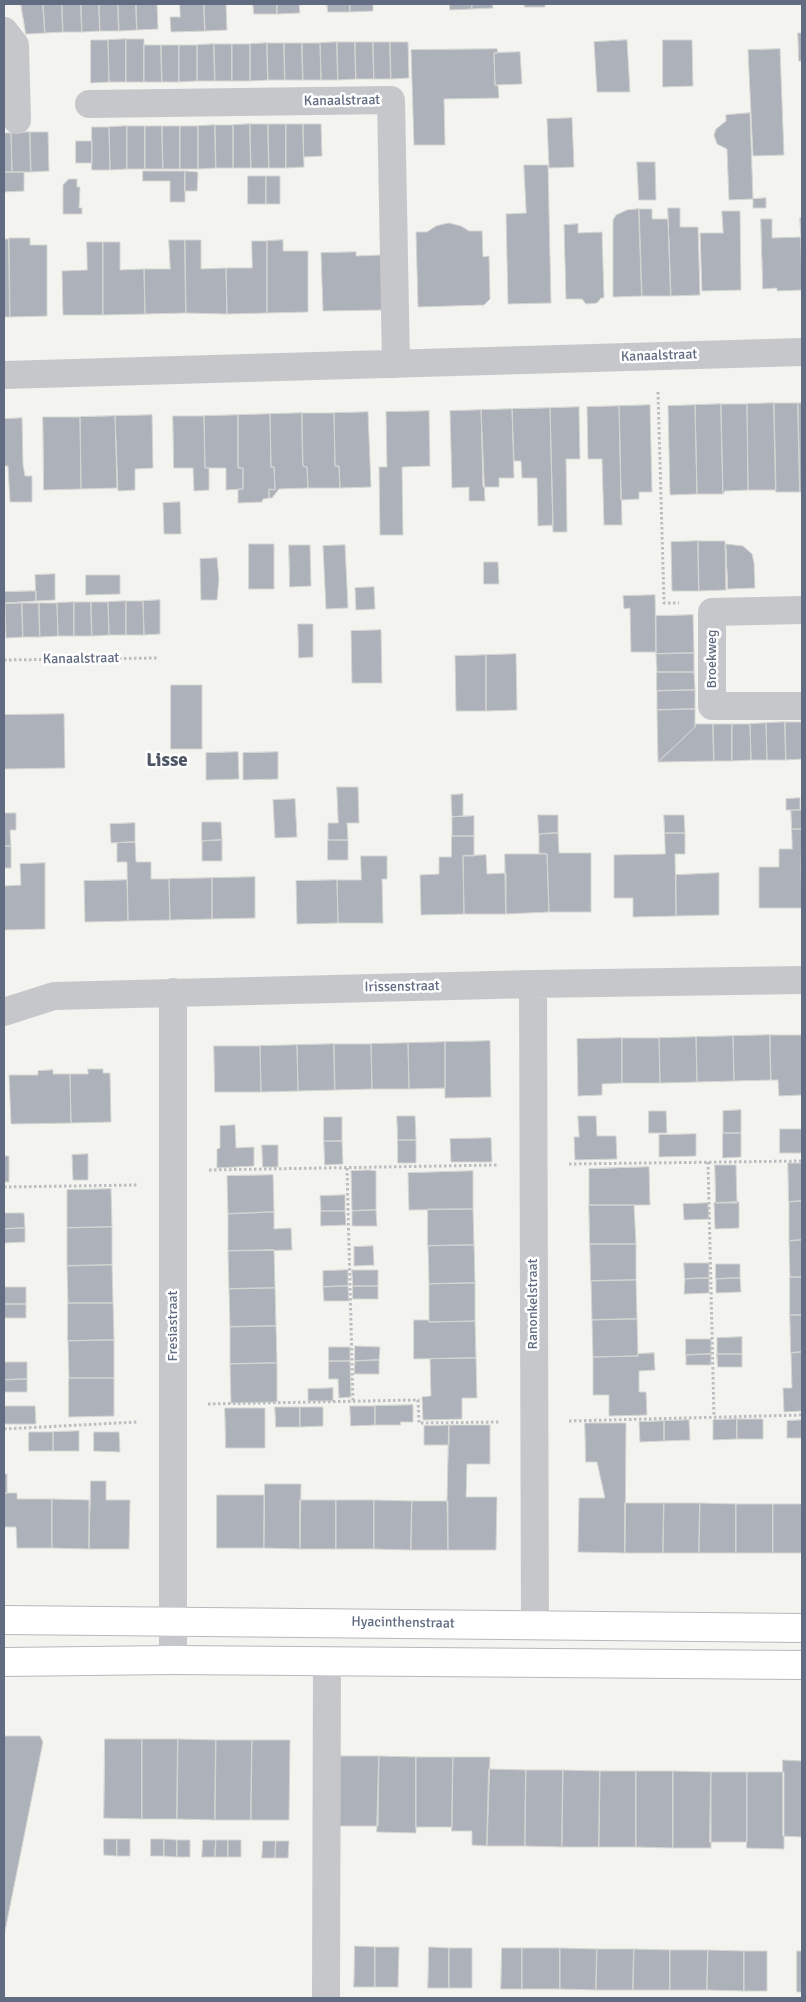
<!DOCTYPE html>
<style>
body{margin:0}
#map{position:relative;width:806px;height:2002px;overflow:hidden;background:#f3f4ef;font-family:Signika,sans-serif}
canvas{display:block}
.frame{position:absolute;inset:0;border:5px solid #616c82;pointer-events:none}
</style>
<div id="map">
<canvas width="806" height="2002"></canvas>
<div class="frame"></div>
</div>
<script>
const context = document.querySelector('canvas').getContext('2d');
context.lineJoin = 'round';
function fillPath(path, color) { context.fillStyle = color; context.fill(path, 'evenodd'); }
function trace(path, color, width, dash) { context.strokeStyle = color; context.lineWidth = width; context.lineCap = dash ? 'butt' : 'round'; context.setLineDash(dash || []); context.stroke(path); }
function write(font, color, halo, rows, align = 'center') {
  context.font = font + ' Signika,sans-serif'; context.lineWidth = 5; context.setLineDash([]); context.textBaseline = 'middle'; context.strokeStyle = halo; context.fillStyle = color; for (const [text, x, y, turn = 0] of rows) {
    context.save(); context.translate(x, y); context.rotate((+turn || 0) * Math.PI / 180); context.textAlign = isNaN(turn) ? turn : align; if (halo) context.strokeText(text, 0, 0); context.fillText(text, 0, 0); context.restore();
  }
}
const building = new Path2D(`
 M21,4H43L45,33L26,34Z
 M43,4H62L63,32L45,33Z
 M62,4H81L82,32H63Z
 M81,4H99L100,31L82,32Z
 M99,4H118L119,31H100Z
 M118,4H136L137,30L119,31Z
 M136,4H157L158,29L137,30Z
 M180,4H204L205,31L171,32L170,17H180Z
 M204,4H226L227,30L205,31Z
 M253,4H277V14H254Z
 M277,4H299L300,13L277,14Z
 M327,4H350V12H328Z
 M350,4H373V11L350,12Z
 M450,4H472V9L450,10Z
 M472,4H492L493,8L472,9Z
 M524,4H545V7H525Z
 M798,33H802V61H799Z
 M126,39V82H109L108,40Z
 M126,39H144V82H126Z
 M91,40H108L109,82L91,83Z
 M627,40L630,92H597L594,42Z
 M663,40H692L693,86L663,87Z
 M337,42L338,80H321L320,43Z
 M337,42H355L356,79L338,80Z
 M355,42H373L374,79H356Z
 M373,42H390L391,79H374Z
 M390,42H408L409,78L391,79Z
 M267,43H284L285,80H268Z
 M267,43L268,80L250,81V44Z
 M284,43H302L303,80H285Z
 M302,43H320L321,80H303Z
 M214,44L215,81H197V45Z
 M214,44H232V81H215Z
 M232,44H250V81H232Z
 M144,45H161L162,82H144Z
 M161,45H179V82H162Z
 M179,45H197V81L179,82Z
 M497,49L498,53H494L495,85L498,86L499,98L444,99L445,145H414L411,50Z
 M780,49L784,155L753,156L748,50Z
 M520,52L522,84L495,85L494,53Z
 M750,113L753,199L729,200L727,149L717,144L714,135L716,129L726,121V115Z
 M572,118L574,167L549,168L547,119Z
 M250,124H268L269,168H251Z
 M250,124L251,168H233V125Z
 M268,124H286V168H269Z
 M286,124H303L304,167L286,168Z
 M303,124H321L322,156L304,157Z
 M215,125H233V168H216Z
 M215,125L216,168L198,169V126Z
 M127,126H145V169H127Z
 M127,126V169L110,170L109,127Z
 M145,126H162L163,169H145Z
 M162,126H180V169H163Z
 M180,126H198V169H180Z
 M92,127H109L110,170H92Z
 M30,132H48L49,171L31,172Z
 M30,132L31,172H12L11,133Z
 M4,133H11L12,172H4Z
 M76,141H92V163H76Z
 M637,162H655L656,200H639Z
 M524,165H548L551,303L508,304L506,214L526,213Z
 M143,171H185V202H170V181H143Z
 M185,171L198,172L197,191H185Z
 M4,172H24V191L4,192Z
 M248,176H266V204H248Z
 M266,176H280V204H266Z
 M69,179H77V187H80L79,208H82V214H63V185Z
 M766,198V208H753V199Z
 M668,208H680V227H698L700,295L671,296Z
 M639,209H652V219H668L671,296H642Z
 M639,209L642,296L613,297V220L616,215L627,210Z
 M722,211H740L741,290L702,291L700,233H723Z
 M800,218H802V290L801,237Z
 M761,219H772V238L801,237L802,290L777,291V288L763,289Z
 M449,223L461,226L469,231H482L483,257L489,256L490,299L484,305L418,307L416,232H427L436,226Z
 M578,224V233L602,232L604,298H601L597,303L586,304L582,299H566L564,225Z
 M9,238H30V245H47V316L10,317Z
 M4,239H9L10,317H4Z
 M169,240H185L186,313L145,314L144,269H170Z
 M185,240H201V269L226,268L227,314L186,313Z
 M283,240V251H308V312L267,313V241Z
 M252,241H267V313L227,314L226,268H252Z
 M87,242H103V315H63L62,271L87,270Z
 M103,242H120V270L144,269L145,314L103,315Z
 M356,252V256L381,255L382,310L323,311L321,253Z
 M774,403L776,490H748L747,404Z
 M774,403H798L800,492H776Z
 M798,403H802V492H800Z
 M721,404L723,494H697L695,405Z
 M721,404H747L748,490L725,491L723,494Z
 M650,405L652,492H639V499L621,500L619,406Z
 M695,405L697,494L670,495L668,406Z
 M619,406L622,525H604L602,459H588L587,407Z
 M579,407L580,459H566L567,532H553L550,408Z
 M550,408L553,525L538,526L537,478H522L521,461H514L512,409Z
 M512,409L514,478H499V487H483L481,410Z
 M481,410L485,501H469V487L452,488L450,411Z
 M429,411L430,466L402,467L403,535H380L379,467H387L386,412Z
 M368,412L371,487L340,488L339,466H335L334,413Z
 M302,413L303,466L307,467L308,488L279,489L272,498H269V489L275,490L274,467H271L270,414Z
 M302,413H334L335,466H339L340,488H308L307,467L303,466Z
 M270,414L271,467H274L275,490L269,489V498L263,499L262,502L238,503V489H243V468H238V415Z
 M152,415L153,468L135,469V490L118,491L115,416Z
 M238,415V468H243V489L226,490V468H205L204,416Z
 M115,416L117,488L81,489L80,417Z
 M173,416H204L205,468H209V490L194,491L193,468H174Z
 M43,417H80L81,489L44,490Z
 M22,418L23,465L25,476H32V502H10L8,466H4V419Z
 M180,502L181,534H164L163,503Z
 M698,541H725L726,590L699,591Z
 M698,541L699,591H672L671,542Z
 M249,544H274V589H249Z
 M726,544L743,546L752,554L754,563L755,588L728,589Z
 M289,545H310L311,586L290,587Z
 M345,545L348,608L326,609L323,546Z
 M217,558L219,579L217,600H201L200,559Z
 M484,562H498L499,584H484Z
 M55,574V600L36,601L35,575Z
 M86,575H120V594L86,595Z
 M374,587L375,609L356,610L355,588Z
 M36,591V601L4,603V592Z
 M655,595L656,652H631L630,608L624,609L623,596Z
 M160,600V634L144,635L143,601Z
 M126,601H143L144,635H126Z
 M126,601V635H109L108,602Z
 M74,602V636H58L57,603Z
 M74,602H91L92,636H74Z
 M91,602H108L109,635L92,636Z
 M22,603L23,637L6,638L5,604Z
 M22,603H39L40,637H23Z
 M39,603H57L58,636L40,637Z
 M693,615L694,653L656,654V616Z
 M298,624H313V657L299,658Z
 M381,630L382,683H352L351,631Z
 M694,653V672H657L656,654Z
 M516,654L517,710L486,711V655Z
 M486,655V711H456L455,656Z
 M657,672H694L695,690L657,691Z
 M171,685H202V749H171Z
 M695,690V709L657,710V691Z
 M695,709V727L658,762L657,710Z
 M64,714L65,768L4,769V715Z
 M785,722H802V759L786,760Z
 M785,722L786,760H767L766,723Z
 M766,723L767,760H751L750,724Z
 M695,724H713L714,761L658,762L695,727Z
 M713,724H732V761H714Z
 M732,724H750L751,760L732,761Z
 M238,752L239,779L206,780V753Z
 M278,752V779L243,780V753Z
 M337,787H358L359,823H347L348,840H328V823H338Z
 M463,794V816L452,817L451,795Z
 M800,798V810H786V799Z
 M295,799L297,837L275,838L273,800Z
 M791,810H802V829H792Z
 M4,813H16V830H10L11,846H4Z
 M538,815H558V833L539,834Z
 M664,815H684L685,833H665Z
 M474,816V836H452V817Z
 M202,822H221L222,840L202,841Z
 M135,823V842L111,843L110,824Z
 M792,829H802L801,867L802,908H759V867H779V849H792Z
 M558,833L559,853H591V912H549L547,854L539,853V834Z
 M665,833H685V854H675L676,916L633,917V898H614V855L665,854Z
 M452,836H474V856H463L464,914L421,915L420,875L439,874V857H451Z
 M222,840V861H202V841Z
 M328,840H348V860H328Z
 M135,842L136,862H151V879H169L170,920L128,921L127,862H117V843Z
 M4,846H11V868H4Z
 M505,854H547L549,912L506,914Z
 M486,855L487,874L506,873V914H464L463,856Z
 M361,856H387V879H382L383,923H338L337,880H361Z
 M45,863V929L4,930V886L21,885L20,864Z
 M719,873V915L676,916V875Z
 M255,877V918L212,919V878Z
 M212,878V919L170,920L169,879Z
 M127,880L128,921L85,922L84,881Z
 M337,880L338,923L297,924L296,881Z
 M770,1035L771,1080L734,1081L733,1036Z
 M770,1035H802V1095L779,1096L778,1080H771Z
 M733,1036L734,1081L697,1082L696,1037Z
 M696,1037L697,1082L660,1083L659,1038Z
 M622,1038H659L660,1083H622Z
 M622,1038V1083L602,1084V1095L578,1096L577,1039Z
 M490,1041L491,1097L445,1098V1042Z
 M445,1042V1088L409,1089L408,1043Z
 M408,1043L409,1089H372L371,1044Z
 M334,1044H371L372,1089L335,1090Z
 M334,1044L335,1090L298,1091L297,1045Z
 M297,1045L298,1091L261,1092L260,1046Z
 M214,1046H260L261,1092H215Z
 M88,1069H103V1073H110L111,1122L71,1123L70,1074H88Z
 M53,1070V1074H70L71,1123L11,1124L9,1075H38V1071Z
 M741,1110V1133H723V1111Z
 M649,1111H666L667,1133H649Z
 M397,1116H415L416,1140H398Z
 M578,1116H596L597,1136H616L617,1159L575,1160L574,1137H579Z
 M324,1117H342V1141H324Z
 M235,1125L236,1148L254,1147V1166L217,1168V1149L220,1148V1126Z
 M780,1129H802V1153H780Z
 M723,1133H741V1157L723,1158Z
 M696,1134V1156L659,1157V1135Z
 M491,1138L492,1162H451L450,1139Z
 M398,1140H416V1163H398Z
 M324,1141H342L343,1164L325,1165Z
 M262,1145H278V1167H263Z
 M88,1154V1180H73L72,1155Z
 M4,1156H9V1182H4Z
 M788,1163H802V1201L789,1202Z
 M715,1165H736L737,1203H716Z
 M649,1167L650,1205H589V1169Z
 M369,1170L376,1171V1210L352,1211L351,1171Z
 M473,1171V1209L409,1210L408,1173Z
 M273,1175L274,1212L228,1214L227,1176Z
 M111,1189L112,1227L67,1228V1190Z
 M345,1195V1211H321L320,1196Z
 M802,1201V1240L789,1241V1202Z
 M739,1202V1228L715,1229L714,1203Z
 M708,1203L709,1219L684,1220L683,1204Z
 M589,1205H634L636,1244H590Z
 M428,1209H473L474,1245L428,1246Z
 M376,1210L377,1226H352V1211Z
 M321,1211H345L346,1225L321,1226Z
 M274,1212V1229L291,1228L292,1250L228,1251V1214Z
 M4,1213H24L25,1228L4,1229Z
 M112,1227V1265L67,1266V1228Z
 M25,1228V1242L4,1243V1229Z
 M802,1240V1277H790L789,1241Z
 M590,1244H636V1280L591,1281Z
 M474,1245L475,1283L429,1284L428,1246Z
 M373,1246L374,1265L354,1266V1247Z
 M274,1250L275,1288L229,1289L228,1251Z
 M684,1263H709V1278L685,1279Z
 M716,1264H740V1278L716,1279Z
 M112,1265L113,1303H68L67,1266Z
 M348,1270V1286L323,1287V1271Z
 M352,1270H378V1286H353Z
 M790,1277H802V1315H790Z
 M709,1278V1293L684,1294L685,1279Z
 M740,1278L741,1292L716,1293V1279Z
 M636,1280L637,1319L592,1320L591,1281Z
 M475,1283V1321L429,1322V1284Z
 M348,1286L349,1301H324L323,1287Z
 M353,1286H378V1299H353Z
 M4,1287H26V1304H4Z
 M275,1288L276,1326L230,1327L229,1289Z
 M68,1303H113L114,1340L68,1341Z
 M4,1304H26V1318H4Z
 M790,1315H802V1352L791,1353Z
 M637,1319L638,1356L593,1357L592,1320Z
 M414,1320H429V1322L475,1321L476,1358L414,1359Z
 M276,1326L277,1363L230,1364V1327Z
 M742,1337V1354H717V1338Z
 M686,1339H711V1354L686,1355Z
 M114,1340V1378H69L68,1341Z
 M355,1346L380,1347L379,1360L355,1361Z
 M329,1347H350V1361H329Z
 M802,1352V1411L784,1412L783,1388H792L791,1353Z
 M654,1353L655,1370L639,1371V1392H646L647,1415L609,1416V1395H593V1357L638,1356V1354Z
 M711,1354V1365H686V1355Z
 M717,1354H742V1367H718Z
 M476,1358L477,1398H462V1419L423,1420L422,1397L431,1396L430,1359Z
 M379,1360V1374H354L355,1361Z
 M329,1361H350L351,1397L339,1398L338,1379H329Z
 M4,1362H27V1379L4,1380Z
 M277,1363V1402L231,1403L230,1364Z
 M69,1378H114V1416L69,1417Z
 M27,1379V1392H4V1380Z
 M333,1388V1401H308V1389Z
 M413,1405V1422H400L401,1425H375V1406Z
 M4,1406H35L36,1424H4Z
 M350,1406H375V1425L351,1426Z
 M275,1407H300V1427H276Z
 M300,1407H323V1426L300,1427Z
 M225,1408H265V1448H226Z
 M737,1419V1439L713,1440V1420Z
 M737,1419H763V1439H737Z
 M689,1420L690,1440L664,1441V1421Z
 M802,1420V1438H787V1421Z
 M664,1421V1441L640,1442L639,1422Z
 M585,1423H626L625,1553L578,1552L579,1498H605L597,1462H586Z
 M448,1425H449V1445H424V1426Z
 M449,1425H490V1464H467L466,1497H497L496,1550H448L447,1501Z
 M79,1431V1451H53V1432Z
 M29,1432H53V1451H29Z
 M94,1432H119L120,1452L94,1451Z
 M4,1474H7V1493H4Z
 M91,1481H106V1500H130L129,1549H89Z
 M265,1484H301L300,1549L264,1548Z
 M4,1493H17V1499H52V1548H17L16,1527H4Z
 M217,1495H264V1548H217Z
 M52,1499L89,1500V1549L52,1548Z
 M300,1500H336V1549H300Z
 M336,1500H374V1549H336Z
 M374,1500L412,1501L411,1550L374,1549Z
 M412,1501H448V1550H411Z
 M625,1503H664L663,1553H625Z
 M664,1503H700L699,1553H663Z
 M700,1503L736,1504V1553H699Z
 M736,1504H773V1553H736Z
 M773,1504H802V1553H773Z
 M4,1736H40L43,1742L4,1936Z
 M105,1739H142V1819L104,1818Z
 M142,1739H178L177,1819H142Z
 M178,1739L216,1740L215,1820L177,1819Z
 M216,1740H252L251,1820H215Z
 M252,1740H290L289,1820H251Z
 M340,1756H379L378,1826H340Z
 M379,1756L416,1757V1833L377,1832Z
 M416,1757H453L452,1827H416Z
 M453,1757H490L487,1846L472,1845V1831H452Z
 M783,1760L802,1761V1837L783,1836Z
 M489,1769L526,1770L525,1846H487Z
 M526,1770H563L562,1847L525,1846Z
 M563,1770L600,1771L599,1847H562Z
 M600,1771H636V1847H599Z
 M636,1771H673V1848L636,1847Z
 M673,1771L711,1772V1848H673Z
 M711,1772H747V1842H710Z
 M747,1772H784V1849L747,1848Z
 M104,1839H117V1856L104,1855Z
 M117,1839H130V1856H117Z
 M151,1839H164V1856H151Z
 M164,1839L177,1840V1857L164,1856Z
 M177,1840H190V1857H177Z
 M203,1840H216L215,1857H202Z
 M216,1840H228V1857H215Z
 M228,1840H241V1857H228Z
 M263,1841H276L275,1858H262Z
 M276,1841H289L288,1858H275Z
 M355,1946L375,1947V1987H354Z
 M375,1947H399L398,1987H375Z
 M429,1947L449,1948V1988H428Z
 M449,1948H472V1988H449Z
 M502,1948H522V1989H501Z
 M522,1948H560V1989H522Z
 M560,1948L597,1949L596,1990L560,1989Z
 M597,1949H634L633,1990H596Z
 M634,1949L670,1950V1990H633Z
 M670,1950H708L707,1990H670Z
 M708,1950L744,1951V1991L707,1990Z
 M744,1951H767V1991H744Z
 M797,1951H802V1992H797Z`);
const path = new Path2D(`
 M658,392L664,603H679
 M4,660L158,658
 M708,1162L714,1417
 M569,1164L802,1161
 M347,1168L353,1401
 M209,1170L497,1165
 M4,1187L138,1185
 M208,1404L418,1400L419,1423L500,1422
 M569,1421L802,1415
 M4,1429L137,1422`);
const minor = new Path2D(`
 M4,31L15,45L17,120
 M89,104L391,100L396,364
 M4,375L802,352
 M802,610L712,612V706H802
 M533,984L535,1624
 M4,1012L54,996L533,984L802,980
 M173,1660V992
 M326,1998L327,1662`);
const major = new Path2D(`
 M4,1620L802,1628
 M4,1662L173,1660L802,1665`);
const streetNames = [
 ["Kanaalstraat",342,101,-1],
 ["Kanaalstraat",659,356,-2],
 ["Kanaalstraat",81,659,-1],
 ["Broekweg",712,659,-90],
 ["Irissenstraat",402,987,-1],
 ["Ranonkelstraat",533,1304,-90],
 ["Fresiastraat",173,1326,-90],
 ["Hyacinthenstraat",403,1623,1]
];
const districtNames = [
 ["Lisse",167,761]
];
fillPath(building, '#adb2ba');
trace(building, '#d4d5d2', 1);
trace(major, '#b5b8bc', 30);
trace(path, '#bcbdc0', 3, [2.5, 2.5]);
trace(minor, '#c5c7cb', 28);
trace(major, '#fff', 28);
write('14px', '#616c82', '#fff', streetNames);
write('bold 19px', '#4f5767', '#fff', districtNames);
</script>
